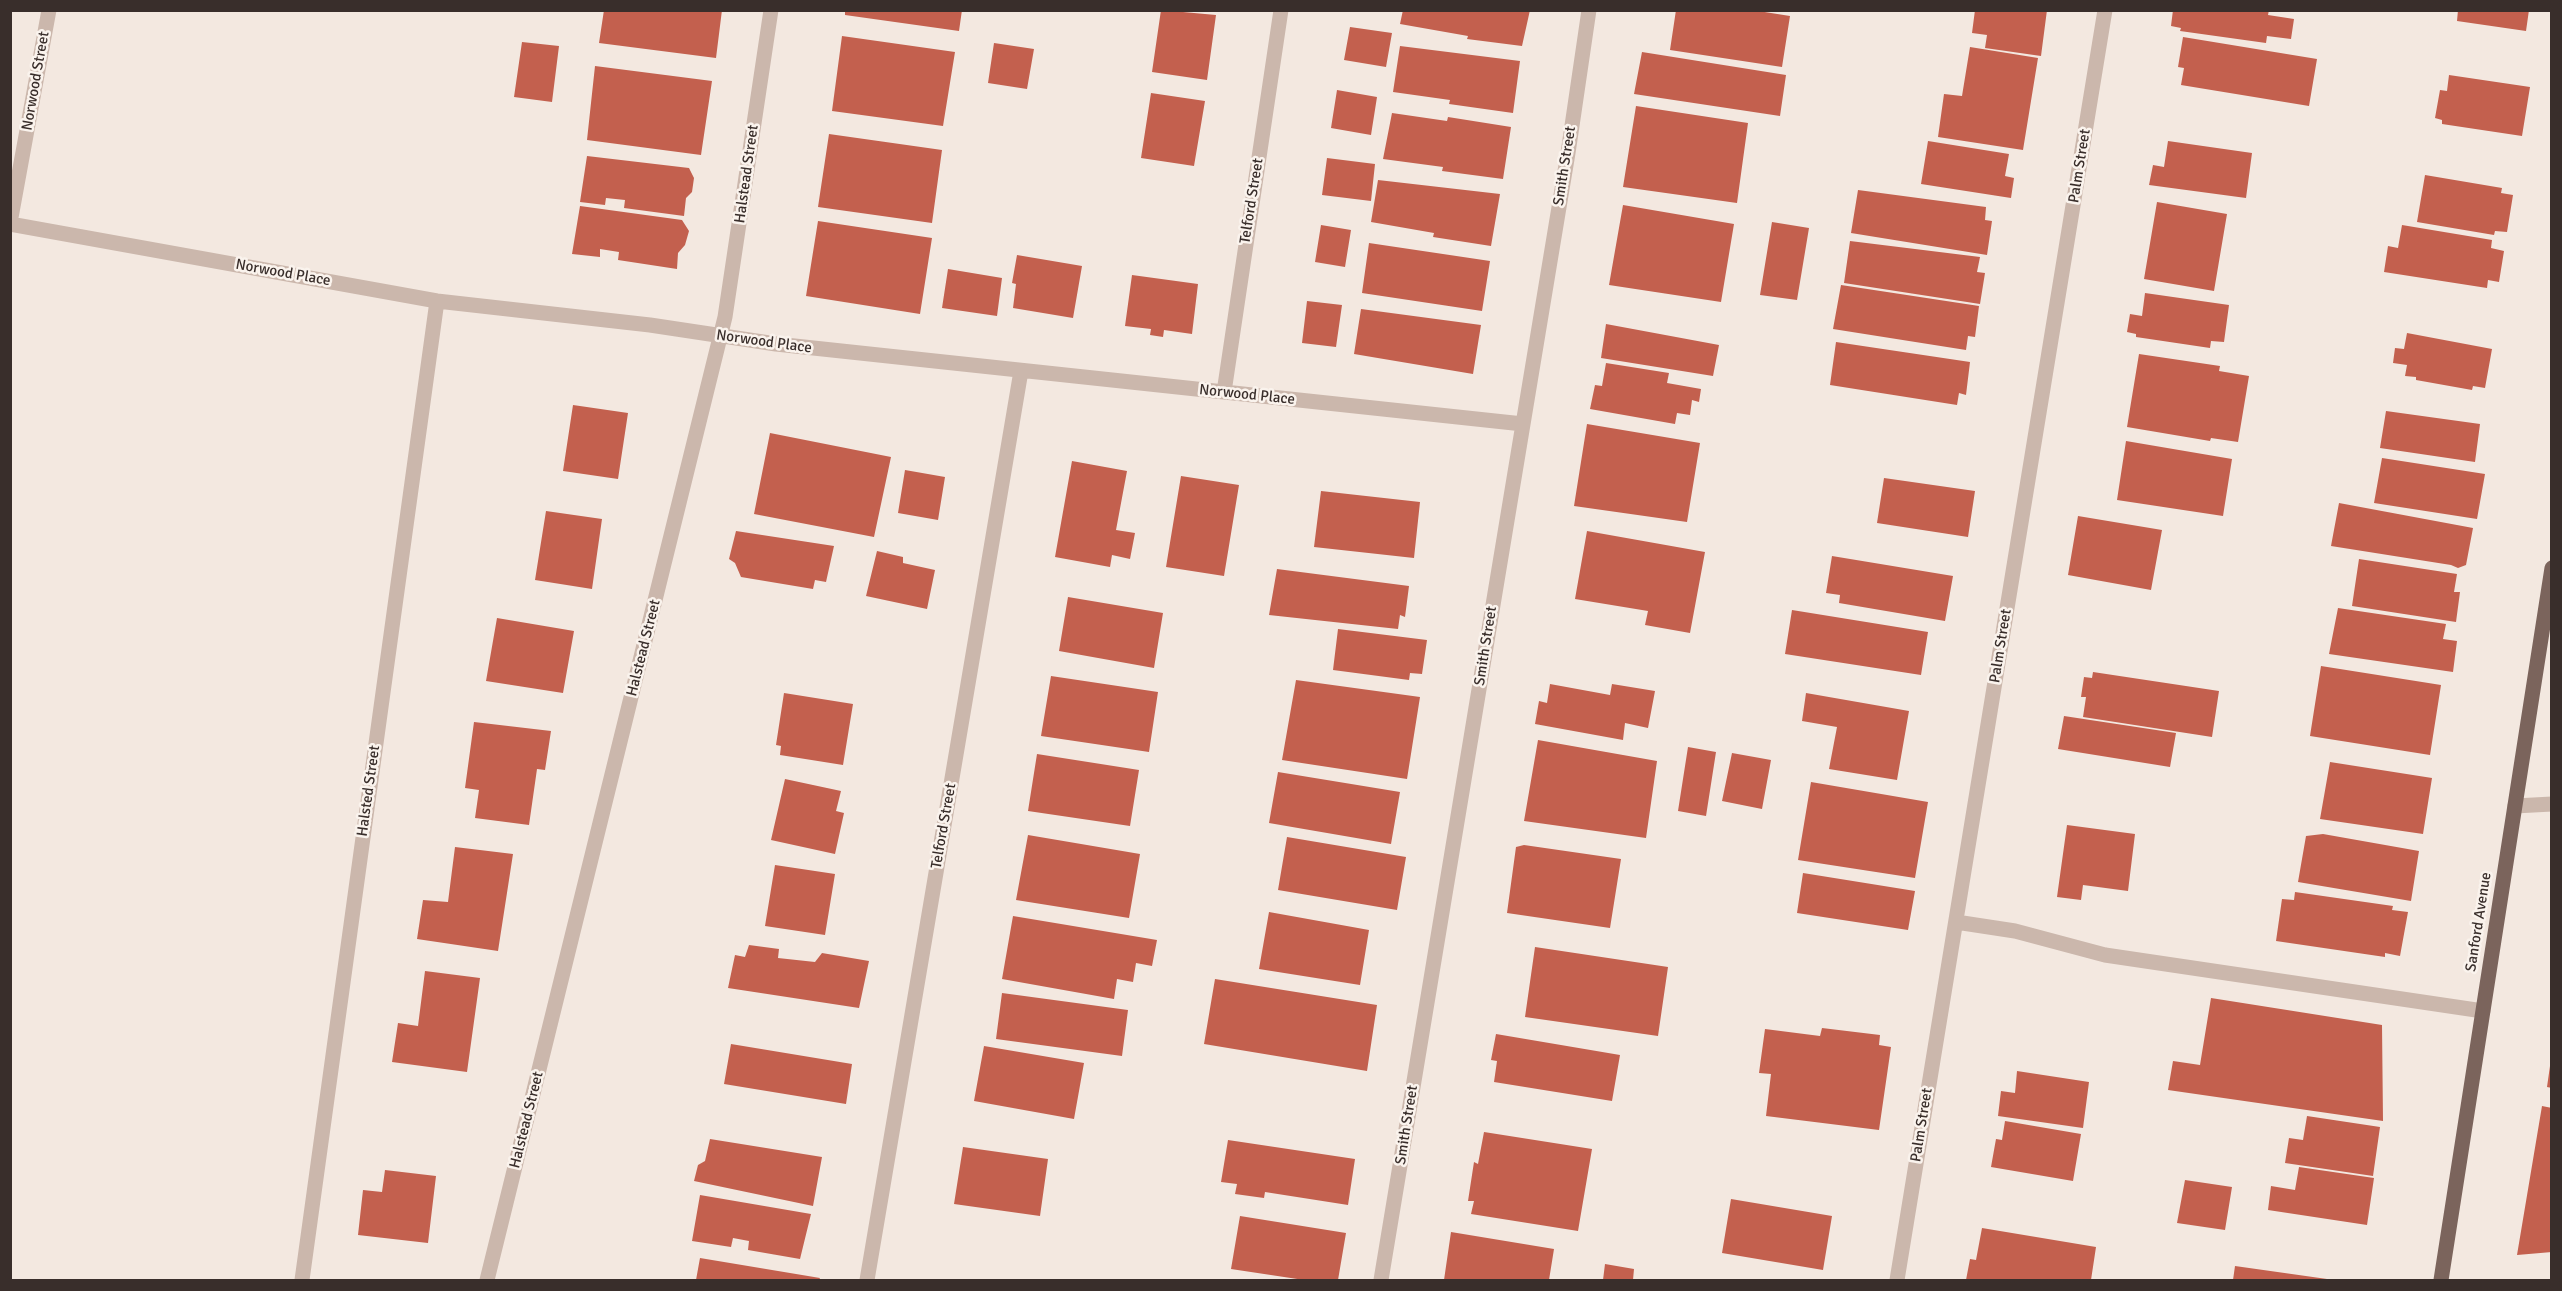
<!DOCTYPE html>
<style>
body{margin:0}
#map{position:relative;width:2562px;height:1291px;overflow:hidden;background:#f3e8e0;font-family:Signika,sans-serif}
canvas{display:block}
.frame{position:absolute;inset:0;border:12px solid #392e2b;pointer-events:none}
</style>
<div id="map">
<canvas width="2562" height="1291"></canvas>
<div class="frame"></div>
</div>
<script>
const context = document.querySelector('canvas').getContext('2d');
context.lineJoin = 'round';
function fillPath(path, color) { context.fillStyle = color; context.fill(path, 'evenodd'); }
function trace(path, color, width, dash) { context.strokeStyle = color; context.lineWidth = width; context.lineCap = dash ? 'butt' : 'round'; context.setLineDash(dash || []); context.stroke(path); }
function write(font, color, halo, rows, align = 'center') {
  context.font = font + ' Signika,sans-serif'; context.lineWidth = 5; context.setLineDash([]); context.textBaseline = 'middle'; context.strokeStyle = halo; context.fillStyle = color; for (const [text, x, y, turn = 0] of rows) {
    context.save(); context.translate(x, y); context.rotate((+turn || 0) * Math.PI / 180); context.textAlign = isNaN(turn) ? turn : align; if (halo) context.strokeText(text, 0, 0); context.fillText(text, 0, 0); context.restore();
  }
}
const building = new Path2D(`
 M604,10H722L716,58L599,43Z
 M845,10H962L959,31L845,15Z
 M1161,10L1216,15L1207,80L1152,72Z
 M1403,10H1530L1522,46L1467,39L1468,36L1400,24Z
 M1676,10H1752L1790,16L1782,67L1670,50Z
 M1975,10H2047L2041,56L1985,48L1987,35L1972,33Z
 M2173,10H2269L2268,15L2294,19L2291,39L2267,36L2266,43L2180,31L2181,28L2171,26Z
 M2458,10H2529L2526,31L2457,21Z
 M1350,27L1392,33L1386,67L1344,60Z
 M842,36L955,52L943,126L832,111Z
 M2183,37L2317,59L2309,106L2181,85L2184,68L2178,67Z
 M522,42L559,46L552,102L514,97Z
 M994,43L1034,49L1027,89L988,83Z
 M1400,46L1520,61L1513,113L1449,104L1450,100L1393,92Z
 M1970,47L2038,58L2023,150L1938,137L1944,94L1962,96Z
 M1642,52L1786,75L1780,116L1634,94Z
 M595,66L712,81L701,155L587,140Z
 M2449,75L2530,87L2522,136L2442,124V120L2435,118L2440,90L2447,91Z
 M1337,90L1377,97L1371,135L1331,128Z
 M1151,93L1205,101L1194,166L1141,158Z
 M1636,106L1748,123L1737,203L1623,187Z
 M1392,113L1447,121L1448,117L1511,127L1503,179L1442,171L1443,167L1383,159Z
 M829,134L942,150L932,223L818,207Z
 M1928,141L2009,154L2005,176L2014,178L2011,198L1921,184Z
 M2168,141L2252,153L2246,198L2149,185L2153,165L2164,167Z
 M587,156L689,168L694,178L692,192L686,198L684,216L624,208L625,200L606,198L605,205L580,202Z
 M1327,158L1375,164L1371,201L1322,195Z
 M2425,175L2502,188L2501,193L2513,195L2507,232L2495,231L2494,235L2417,222Z
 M1378,180L1500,194L1491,246L1433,237L1434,233L1371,222Z
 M1858,190L1986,207L1985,220L1992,221L1987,255L1851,233Z
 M2157,202L2227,214L2214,291L2144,279Z
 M1623,205L1734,224L1721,302L1609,285Z
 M580,206L682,220L689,231L685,245L678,253L677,269L618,260L619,252L600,249V257L572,254Z
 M818,221L932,238L920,314L806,296Z
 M1772,222L1809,228L1797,300L1760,295Z
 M1321,225L1351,230L1345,267L1315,262Z
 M2402,225L2492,240L2491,248L2504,251L2499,282L2488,280L2487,288L2384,272L2388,246L2398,248Z
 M1850,241L1980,257L1977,272L1985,273L1980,304L1844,283Z
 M1369,243L1490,261L1482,311L1362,293Z
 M1017,255L1082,266L1073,318L1013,308L1016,284L1012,283Z
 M948,269L1002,278L997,316L942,308Z
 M1132,275L1198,284L1192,334L1164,330L1163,337L1150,335L1151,329L1125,326Z
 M1841,285L1979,306L1975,337L1968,336L1966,350L1833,329Z
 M2145,293L2229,305L2224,342L2211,341L2210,348L2136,337V334L2127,332L2130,314L2142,316Z
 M1307,301L1342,305L1336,347L1302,343Z
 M1361,309L1481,325L1473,374L1354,354Z
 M1606,324L1719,345L1713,376L1601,358Z
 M2407,333L2492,349L2485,388L2473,386L2472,390L2416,380V377L2405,376L2407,365L2393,363L2395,348L2404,349Z
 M1836,342L1970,362L1966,395L1959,393L1957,405L1830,385Z
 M2139,354L2220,366L2219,371L2249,376L2238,442L2211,438L2210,441L2127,427Z
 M1606,363L1669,373L1667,383L1701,389L1699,402L1692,400L1690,415L1677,413L1675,424L1590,409L1595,385L1602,386Z
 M573,405L628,413L618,479L563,471Z
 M2386,411L2480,424L2475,462L2380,448Z
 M1587,424L1700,443L1687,522L1574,506Z
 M770,433L891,457L874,537L754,514Z
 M2126,441L2232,459L2223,516L2117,500Z
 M2382,458L2485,474L2477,519L2374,503Z
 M1072,461L1127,471L1116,530L1135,533L1130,559L1112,555L1110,567L1055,557Z
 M905,470L945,477L938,520L898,513Z
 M1181,476L1239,485L1224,576L1166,567Z
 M1884,478L1975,491L1968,537L1877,523Z
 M1321,491L1420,502L1414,558L1314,547Z
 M2339,503L2473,528L2466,565L2458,568L2451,565L2331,546Z
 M546,511L602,519L592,589L535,580Z
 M2078,516L2162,530L2151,590L2068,575Z
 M736,531L834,546L826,582L815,580L813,589L741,577L735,563L729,559Z
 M1587,531L1705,552L1690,633L1645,625L1648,611L1575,599Z
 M877,551L903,557V563L935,570L927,609L866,596Z
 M1832,556L1953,576L1945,621L1839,603L1840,595L1826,593Z
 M2359,559L2457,574L2454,592H2460L2456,622L2352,606Z
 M1277,569L1409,586L1405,617L1400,615L1398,629L1269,615Z
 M1068,597L1163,613L1154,668L1059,651Z
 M2338,608L2446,624L2443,639L2457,641L2453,672L2329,654Z
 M1792,610L1928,632L1921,675L1785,654Z
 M497,618L574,631L563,693L486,681Z
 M1338,629L1427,640L1422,674L1410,673L1409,680L1333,670Z
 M2321,666L2441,685L2430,755L2310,736Z
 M2093,672L2219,691L2212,737L2083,717L2086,697H2081L2084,677L2092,678Z
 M1051,676L1158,692L1149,752L1041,736Z
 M1296,680L1420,697L1407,779L1282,760Z
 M1550,684L1610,695L1612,684L1655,691L1648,728L1625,723L1623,740L1535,724L1539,701L1547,703Z
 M784,693L853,704L843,765L780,755L781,746L776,745Z
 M1806,693L1909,711L1897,780L1829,769L1837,727L1802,721Z
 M2064,716L2176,733L2170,767L2058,749Z
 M474,722L551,731L545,770L537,769L529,825L475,818L479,790L465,788Z
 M1538,740L1657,761L1646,838L1524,821Z
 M1688,747L1716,752L1706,816L1678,811Z
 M1732,753L1771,760L1762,809L1722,801Z
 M1037,754L1139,770L1130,826L1028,811Z
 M2330,762L2432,778L2423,834L2320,819Z
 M1278,772L1400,792L1391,844L1269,823Z
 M785,779L841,791L836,811L844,813L835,854L771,840Z
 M1811,782L1928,802L1915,878L1798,860Z
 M2067,825L2135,834L2128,891L2083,885L2081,900L2057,897Z
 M2323,834L2419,851L2411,901L2298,882L2306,836Z
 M1028,835L1140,854L1129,918L1016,900Z
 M1287,837L1406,857L1397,910L1278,890Z
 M1524,845L1621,859L1610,928L1507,913L1516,847Z
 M455,847L513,854L498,951L417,939L423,900L448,902Z
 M775,865L835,874L825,935L765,926Z
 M1803,873L1915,891L1908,930L1797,913Z
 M2295,892L2393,906L2392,910L2408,912L2400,956L2385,953V957L2276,941L2282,899L2294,900Z
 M1269,912L1369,930L1360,985L1259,969Z
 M1013,916L1157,940L1152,966L1136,963L1133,982L1117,979L1114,999L1002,979Z
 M749,945L779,949L778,958L815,962L822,953L869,961L859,1008L728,988L735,955L745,957Z
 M1535,947L1668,967L1658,1036L1525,1017Z
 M425,971L480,978L467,1072L392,1062L398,1023L418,1026Z
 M1215,979L1377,1005L1367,1071L1204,1044Z
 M1002,993L1128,1010L1122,1056L996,1039Z
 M2211,998L2382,1025L2383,1121L2168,1090L2173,1061L2200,1065Z
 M1822,1028L1880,1035L1879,1045L1891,1047L1879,1130L1766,1116L1771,1074L1759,1073L1765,1029L1820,1036Z
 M1496,1034L1620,1055L1612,1101L1494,1082L1497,1061L1491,1060Z
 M731,1044L852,1064L846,1104L724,1084Z
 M984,1046L1084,1063L1074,1119L974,1101Z
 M2550,1066H2552V1088L2547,1087Z
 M2017,1071L2089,1082L2083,1128L1998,1116L2001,1091L2015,1093Z
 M2542,1106L2552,1108V1252L2517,1255Z
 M2307,1116L2380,1127L2373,1176L2285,1163L2289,1138L2303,1140Z
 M2005,1121L2081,1134L2073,1181L1991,1167L1996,1139L2002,1140Z
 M1484,1132L1592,1149L1578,1231L1471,1214L1474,1201H1468L1474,1162L1478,1164Z
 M710,1139L822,1157L813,1206L694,1181L698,1165L705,1161Z
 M1228,1140L1355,1159L1348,1205L1265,1192L1264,1198L1235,1194L1237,1184L1221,1182Z
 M963,1147L1048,1159L1040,1216L954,1204Z
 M2299,1167L2374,1178L2367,1225L2268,1210L2271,1186L2295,1190Z
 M385,1170L436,1176L428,1243L358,1235L363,1190L382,1192Z
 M2185,1180L2232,1187L2225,1230L2177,1223Z
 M700,1195L811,1214L800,1259L748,1250L749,1241L733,1238L731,1247L692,1241Z
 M1731,1199L1832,1216L1823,1270L1722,1253Z
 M1240,1216L1346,1233L1338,1280H1304L1231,1269Z
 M1982,1228L2096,1247L2091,1280H1966L1970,1259L1976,1260Z
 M1451,1232L1554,1249L1549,1280H1444Z
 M700,1258L820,1278L819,1280H696Z
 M1605,1264L1634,1269L1633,1280H1603Z
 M2235,1266L2327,1279V1280H2233Z`);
const minor = new Path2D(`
 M10,223L49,10
 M10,224L437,301L650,325L776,344L1523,424
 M1224,392L1281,10
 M2515,806L2552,804
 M1956,922L2015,931L2105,955L2483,1011
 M302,1280L437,301
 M487,1280L725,317L771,10
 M867,1280L1021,371
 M1381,1280L1568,153L1589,10
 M1897,1280L2105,10`);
const major = new Path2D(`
 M2441,1280L2552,568`);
const streetNames = [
 ["Norwood Street",36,81,-80],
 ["Smith Street",1565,166,-81],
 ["Palm Street",2080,166,-81],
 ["Halstead Street",747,174,-82],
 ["Telford Street",1252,201,-81],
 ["Norwood Place",283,273,10],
 ["Norwood Place",764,342,8],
 ["Norwood Place",1247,395,6],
 ["Smith Street",1486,646,-81],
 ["Palm Street",2001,646,-81],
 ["Halstead Street",644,648,-76],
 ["Halsted Street",369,791,-82],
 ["Telford Street",944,826,-80],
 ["Sanford Avenue",2479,922,-81],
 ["Halstead Street",527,1120,-76],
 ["Smith Street",1407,1125,-81],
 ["Palm Street",1922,1125,-81]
];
fillPath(building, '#c3604e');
trace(minor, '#cbb7ac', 15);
trace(major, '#7b645c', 15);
write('15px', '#392e2b', '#faf3ed', streetNames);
</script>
